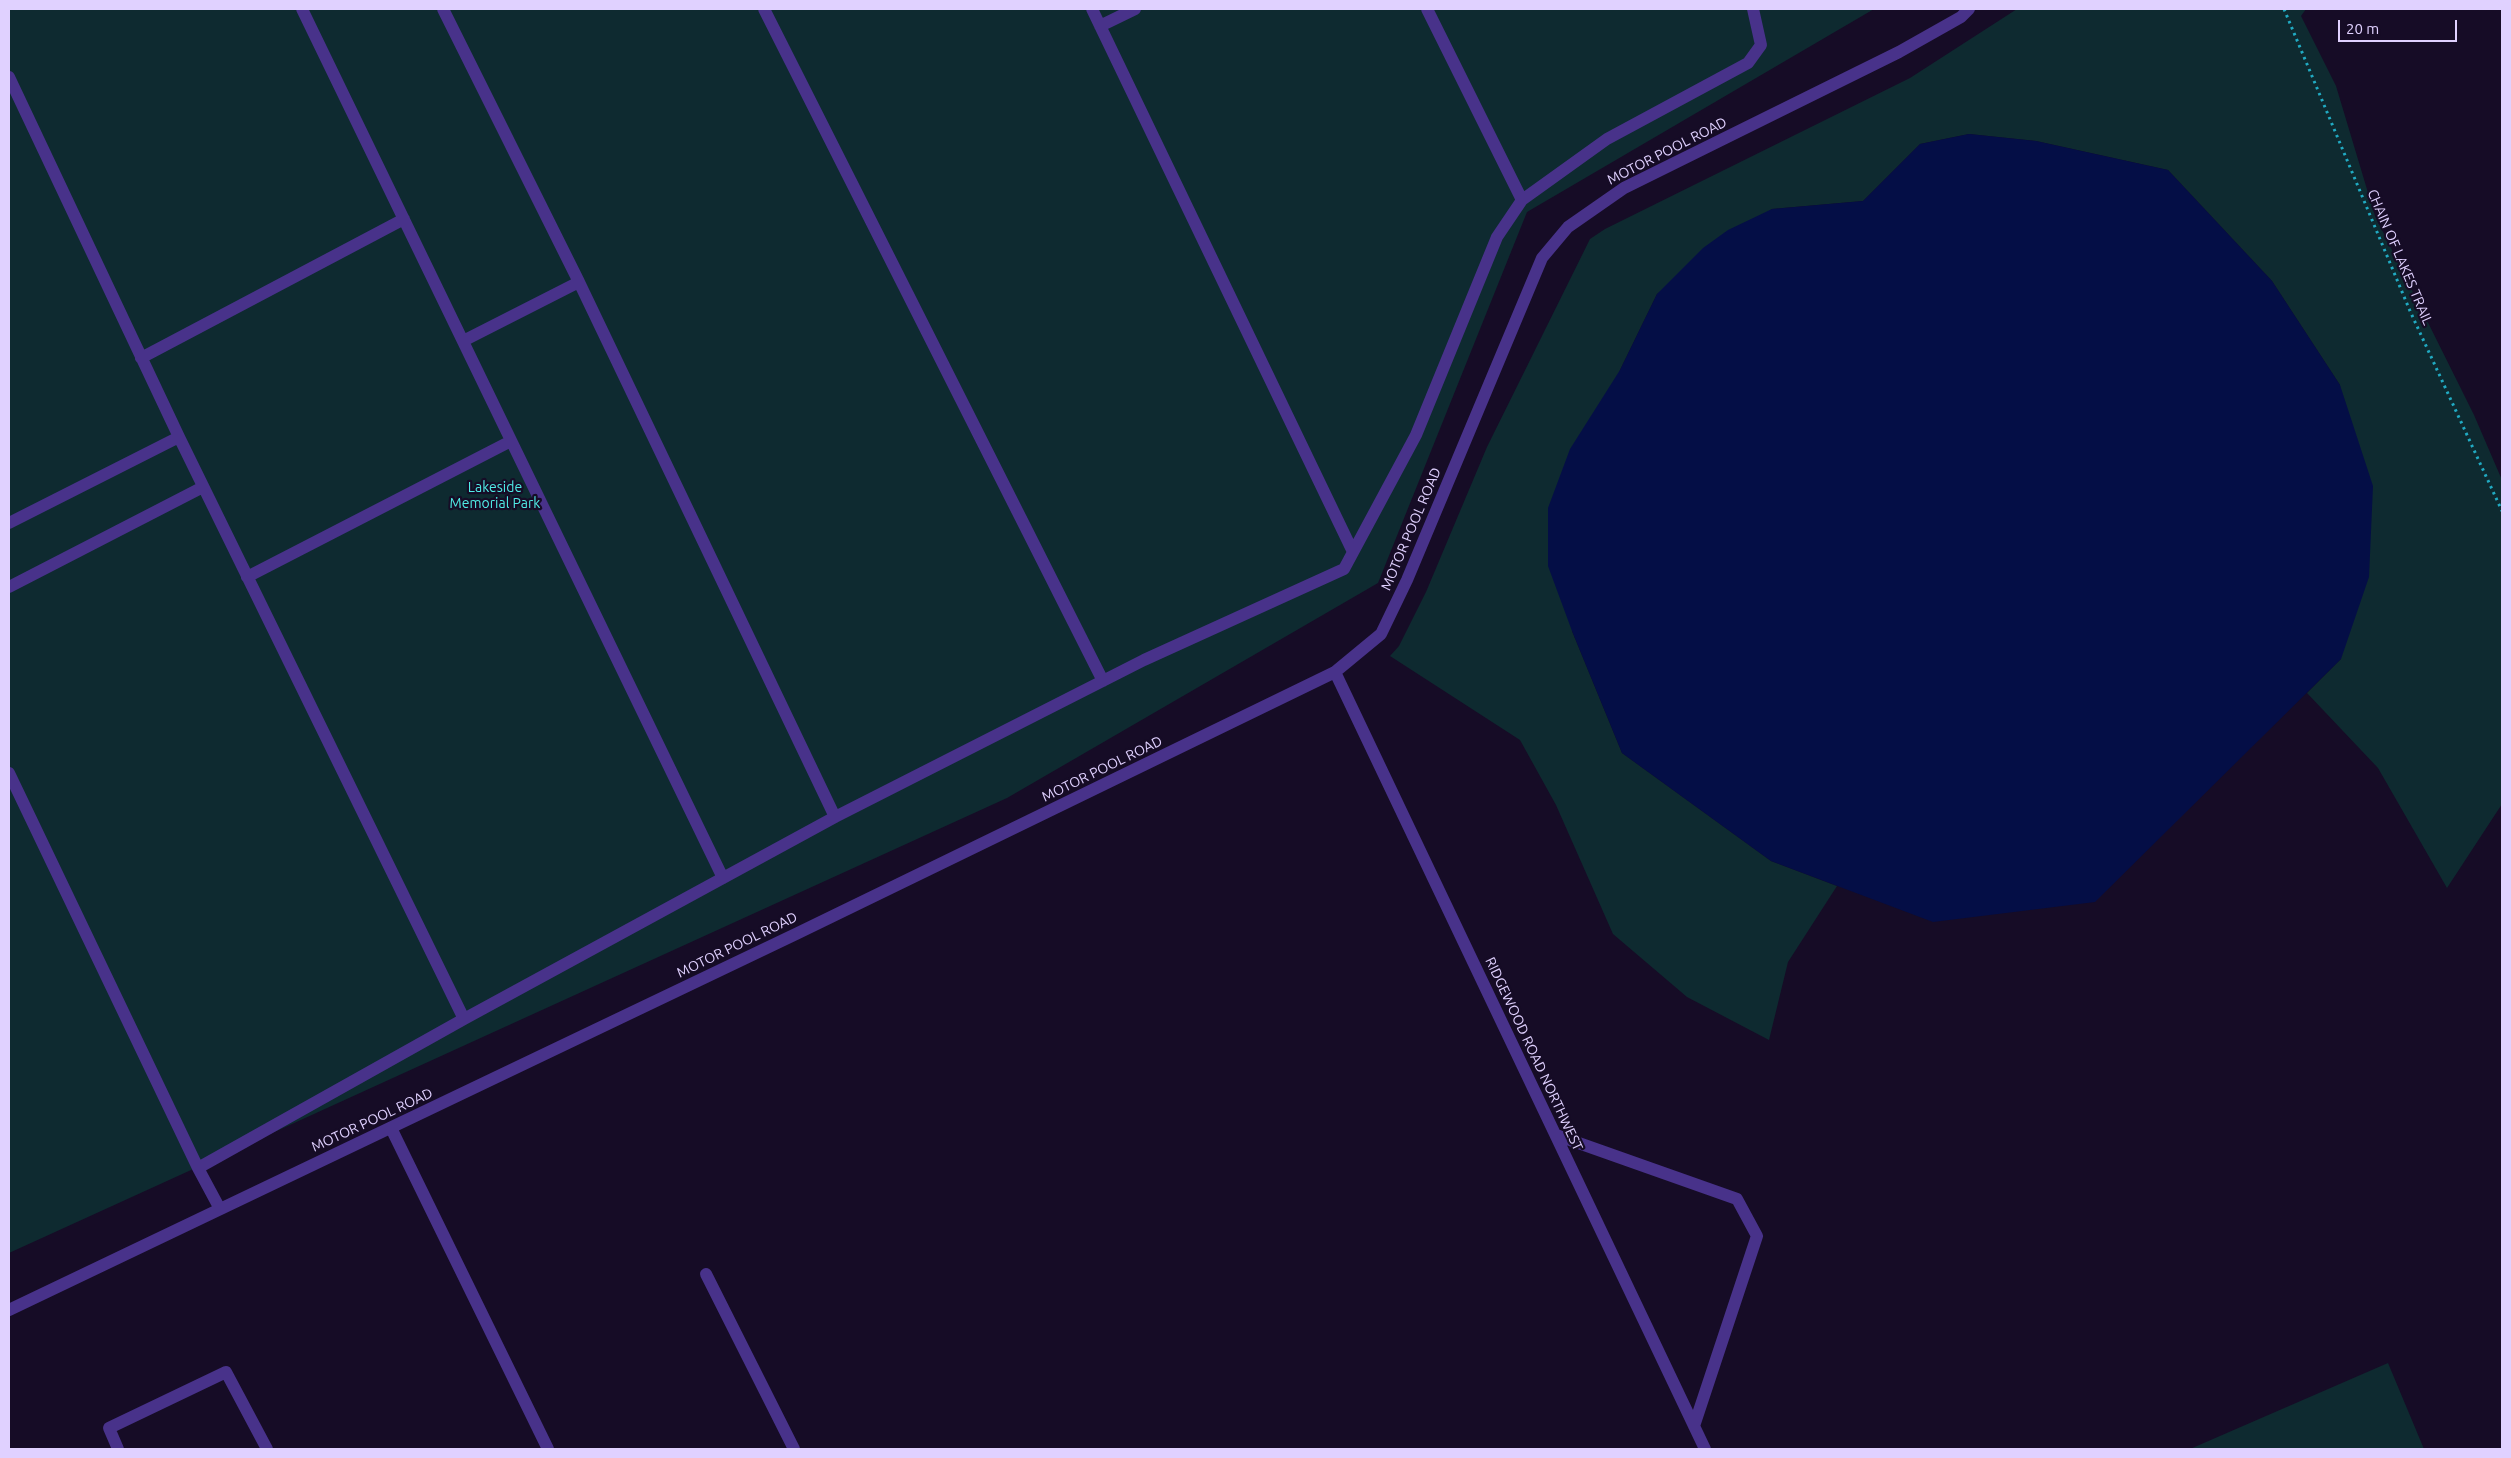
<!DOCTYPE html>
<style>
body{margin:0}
#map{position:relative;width:2511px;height:1458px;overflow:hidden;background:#160c26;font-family:Ubuntu,sans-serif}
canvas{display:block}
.frame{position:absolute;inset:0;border:10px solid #e0d1ff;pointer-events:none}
.scale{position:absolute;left:2338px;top:20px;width:119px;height:22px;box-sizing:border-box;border:2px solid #e0d1ff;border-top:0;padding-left:6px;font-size:15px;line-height:18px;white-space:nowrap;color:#e0d1ff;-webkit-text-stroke:4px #160c26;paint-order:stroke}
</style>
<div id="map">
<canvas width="2511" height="1458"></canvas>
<div class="frame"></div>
<div class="scale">20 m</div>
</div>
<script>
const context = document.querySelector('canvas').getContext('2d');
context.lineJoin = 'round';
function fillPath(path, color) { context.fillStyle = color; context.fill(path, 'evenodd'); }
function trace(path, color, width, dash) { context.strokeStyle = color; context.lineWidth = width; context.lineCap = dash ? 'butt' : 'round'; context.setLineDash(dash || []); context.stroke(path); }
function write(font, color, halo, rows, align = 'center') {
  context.font = font + ' Ubuntu,sans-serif'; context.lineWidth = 4.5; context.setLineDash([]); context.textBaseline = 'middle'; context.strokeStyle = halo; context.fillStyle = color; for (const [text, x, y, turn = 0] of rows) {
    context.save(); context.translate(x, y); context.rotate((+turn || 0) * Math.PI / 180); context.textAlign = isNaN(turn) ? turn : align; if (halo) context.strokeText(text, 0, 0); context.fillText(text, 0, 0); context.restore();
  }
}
const green = new Path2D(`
 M9,9H1874L1527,212L1378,583L1007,798L9,1253Z
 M2017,9H2306L2301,16L2336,86L2375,216L2474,415L2502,480V804L2447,888L2378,768L2307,693L2341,659L2340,385L2272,281L2168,170L2036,141L1969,134L1920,144L1863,201L1772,209L1657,294L1620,370L1572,631L1622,753L1771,861L1837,886L1788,962L1769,1040L1687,997L1613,934L1556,805L1520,740L1390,656L1399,646L1426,592L1487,447L1590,239L1605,229L1910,78Z
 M2388,1363L2424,1449H2190Z`);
const water = new Path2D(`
 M1969,134L2036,141L2168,170L2272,281L2340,385L2373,486L2369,577L2341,659L2095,902L1933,922L1771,861L1622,753L1572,631L1548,566V508L1570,449L1620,370L1657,294L1703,248L1728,230L1772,209L1863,201L1920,144Z`);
const path = new Path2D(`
 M2284,9L2410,311L2502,511`);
const minor = new Path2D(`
 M302,9L723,878
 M443,9L579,282
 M764,9L1103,681
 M1092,9L1353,552
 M1427,9L1522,200
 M1100,26L1135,9
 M9,77L179,437L464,1019L198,1168L220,1209
 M463,341L579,282L835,817
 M141,358L404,219
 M9,523L179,437
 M247,577L511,441
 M9,587L203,487
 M1335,672L1705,1449
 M9,773L198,1168
 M464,1019L835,817L1144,660L1344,569L1416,435L1497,237L1522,200L1607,139L1748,63L1761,45L1753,9
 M391,1128L548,1449
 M1556,1135L1737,1199L1757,1236L1694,1426
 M706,1274L794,1449
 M9,1310L798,933L1335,672L1381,634L1407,580L1542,258L1568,227L1624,188L1899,52L1961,17L1969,9
 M118,1449L109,1428L226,1372L267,1449`);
const streetNames = [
 ["MOTOR POOL ROAD",1667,151,-27],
 ["CHAIN OF LAKES TRAIL",2400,257,67],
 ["MOTOR POOL ROAD",1411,529,-67],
 ["MOTOR POOL ROAD",1102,769,-26],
 ["MOTOR POOL ROAD",737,945,-26],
 ["RIDGEWOOD ROAD NORTHWEST",1534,1054,65],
 ["MOTOR POOL ROAD",372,1120,-25]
];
const parkNames = [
 ["Lakeside",495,487],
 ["Memorial Park",495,503]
];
fillPath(green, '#0e2a30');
fillPath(water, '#040e46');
trace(path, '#21aac2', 3, [2.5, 4]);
trace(minor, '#48328a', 12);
write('14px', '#e0d1ff', '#160c26', streetNames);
write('14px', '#50ece6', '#160c26', parkNames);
</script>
